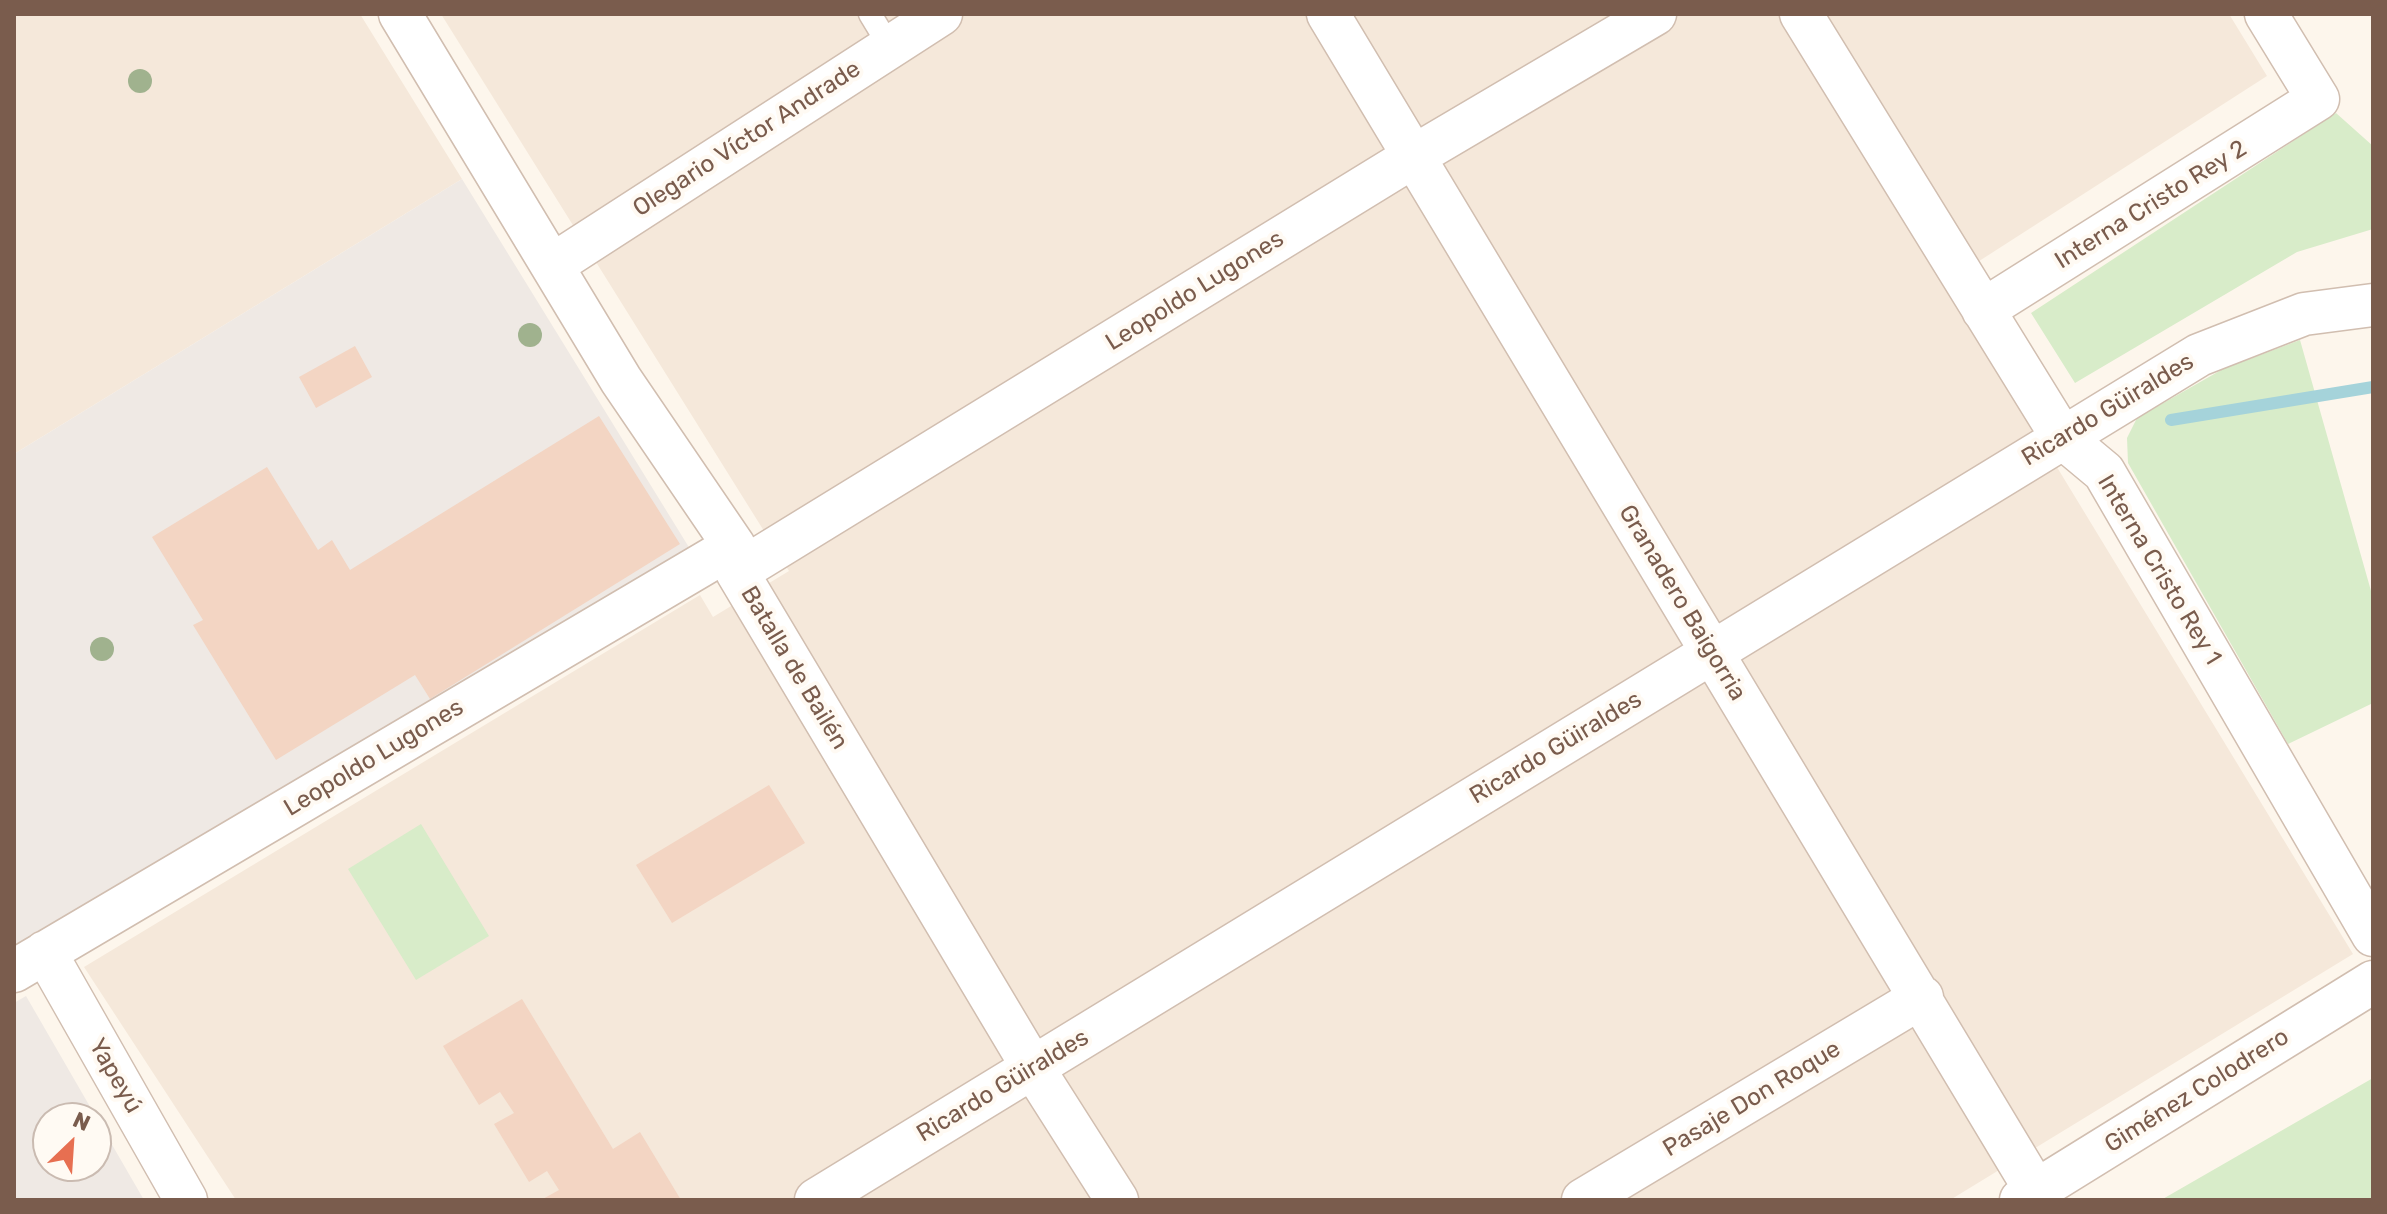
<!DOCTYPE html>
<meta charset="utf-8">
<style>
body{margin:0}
#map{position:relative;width:2387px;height:1214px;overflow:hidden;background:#fdf6ec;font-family:Rubik,sans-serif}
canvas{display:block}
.frame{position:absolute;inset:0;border:16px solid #7a5c4d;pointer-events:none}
.north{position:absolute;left:32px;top:1102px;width:80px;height:80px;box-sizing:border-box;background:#fffaf3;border:2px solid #cabbb1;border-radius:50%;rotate:25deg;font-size:22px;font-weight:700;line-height:32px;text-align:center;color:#7a5c4d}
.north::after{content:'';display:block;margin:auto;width:28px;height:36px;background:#e76f51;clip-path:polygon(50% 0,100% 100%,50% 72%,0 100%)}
</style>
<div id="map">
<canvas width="2387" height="1214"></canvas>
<div class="frame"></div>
<div class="north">N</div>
</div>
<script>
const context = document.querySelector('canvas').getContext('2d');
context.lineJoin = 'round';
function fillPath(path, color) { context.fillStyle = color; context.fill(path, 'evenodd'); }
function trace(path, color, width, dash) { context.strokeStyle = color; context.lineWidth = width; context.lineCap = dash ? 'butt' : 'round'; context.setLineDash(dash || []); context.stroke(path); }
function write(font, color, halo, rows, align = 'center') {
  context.font = font + ' Rubik,sans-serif'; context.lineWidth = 8; context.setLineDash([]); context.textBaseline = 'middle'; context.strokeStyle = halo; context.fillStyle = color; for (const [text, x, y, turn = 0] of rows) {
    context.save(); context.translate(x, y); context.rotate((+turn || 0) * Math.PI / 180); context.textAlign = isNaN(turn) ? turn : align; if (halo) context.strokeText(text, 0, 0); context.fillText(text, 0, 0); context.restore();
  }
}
const residential = new Path2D(`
 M14,14H360L462,179L14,454Z
 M441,14H2229L2267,76L1945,283L2353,954L1950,1200H236L84,967L700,595L713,617L789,571Z`);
const industrial = new Path2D(`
 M462,179L690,549L14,947V454Z
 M26,996L144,1200H14V1003ZM48,1118H96V1166H48Z`);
const green = new Path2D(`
 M2336,113L2373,146V229L2297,252L2075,383L2031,313Z
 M2300,340L2373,598V703L2288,744L2128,463L2127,438L2137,418L2223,369Z
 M421,824L489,936L416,980L348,869Z
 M2373,1078V1200H2161Z`);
const stream = new Path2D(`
 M2171,420L2373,387`);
const building = new Path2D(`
 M355,346L372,377L316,408L299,377Z
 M599,416L680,544L430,699L415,675L276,760L193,625L203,620L152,537L267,467L318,550L332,540L350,570Z
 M769,785L805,843L672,923L636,865Z
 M522,999L613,1149L640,1132L681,1200H541L559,1190L547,1171L529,1182L494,1124L514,1113L500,1092L479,1105L443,1046Z`);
const lane = new Path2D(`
 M870,14L890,47`);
const street = new Path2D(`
 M400,14L621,380L734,546L737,572L1033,1068L1117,1200
 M1328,14L2036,1191
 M1801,14L2062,437L2104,472L2373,935
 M554,264L941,14
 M1983,310L2318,99L2266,14
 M737,572L1416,155L1655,14
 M45,952L186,1200
 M14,971L734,546
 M816,1200L2199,355L2304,314L2373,305
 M1583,1200L1922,997
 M2021,1200L2373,982`);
const trees = [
 [140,81],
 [530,335],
 [102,649]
];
const streetNames = [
 ["Olegario Víctor Andrade",747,139,-33],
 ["Interna Cristo Rey 2",2151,205,-32],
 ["Leopoldo Lugones",1195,291,-32],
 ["Ricardo Güiraldes",2108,410,-31],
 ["Interna Cristo Rey 1",2159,570,59],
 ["Granadero Baigorria",1682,603,59],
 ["Batalla de Bailén",794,668,59],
 ["Ricardo Güiraldes",1556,748,-31],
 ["Leopoldo Lugones",374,758,-31],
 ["Yapeyú",115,1076,60],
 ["Ricardo Güiraldes",1003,1086,-31],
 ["Giménez Colodrero",2197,1091,-32],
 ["Pasaje Don Roque",1752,1099,-31]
];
fillPath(residential, '#f5e8da');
fillPath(industrial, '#efe9e4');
fillPath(green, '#d8ecc9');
trace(stream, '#a5d3da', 12);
fillPath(building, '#f3d5c3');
trace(lane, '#d1beb0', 25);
trace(street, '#d1beb0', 45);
trace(lane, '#fff', 22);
trace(street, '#fff', 42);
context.fillStyle = '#a0b28e';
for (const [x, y] of trees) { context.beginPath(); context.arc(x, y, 12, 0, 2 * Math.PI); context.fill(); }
write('24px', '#7a5c4d', '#fffaf3', streetNames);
</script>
